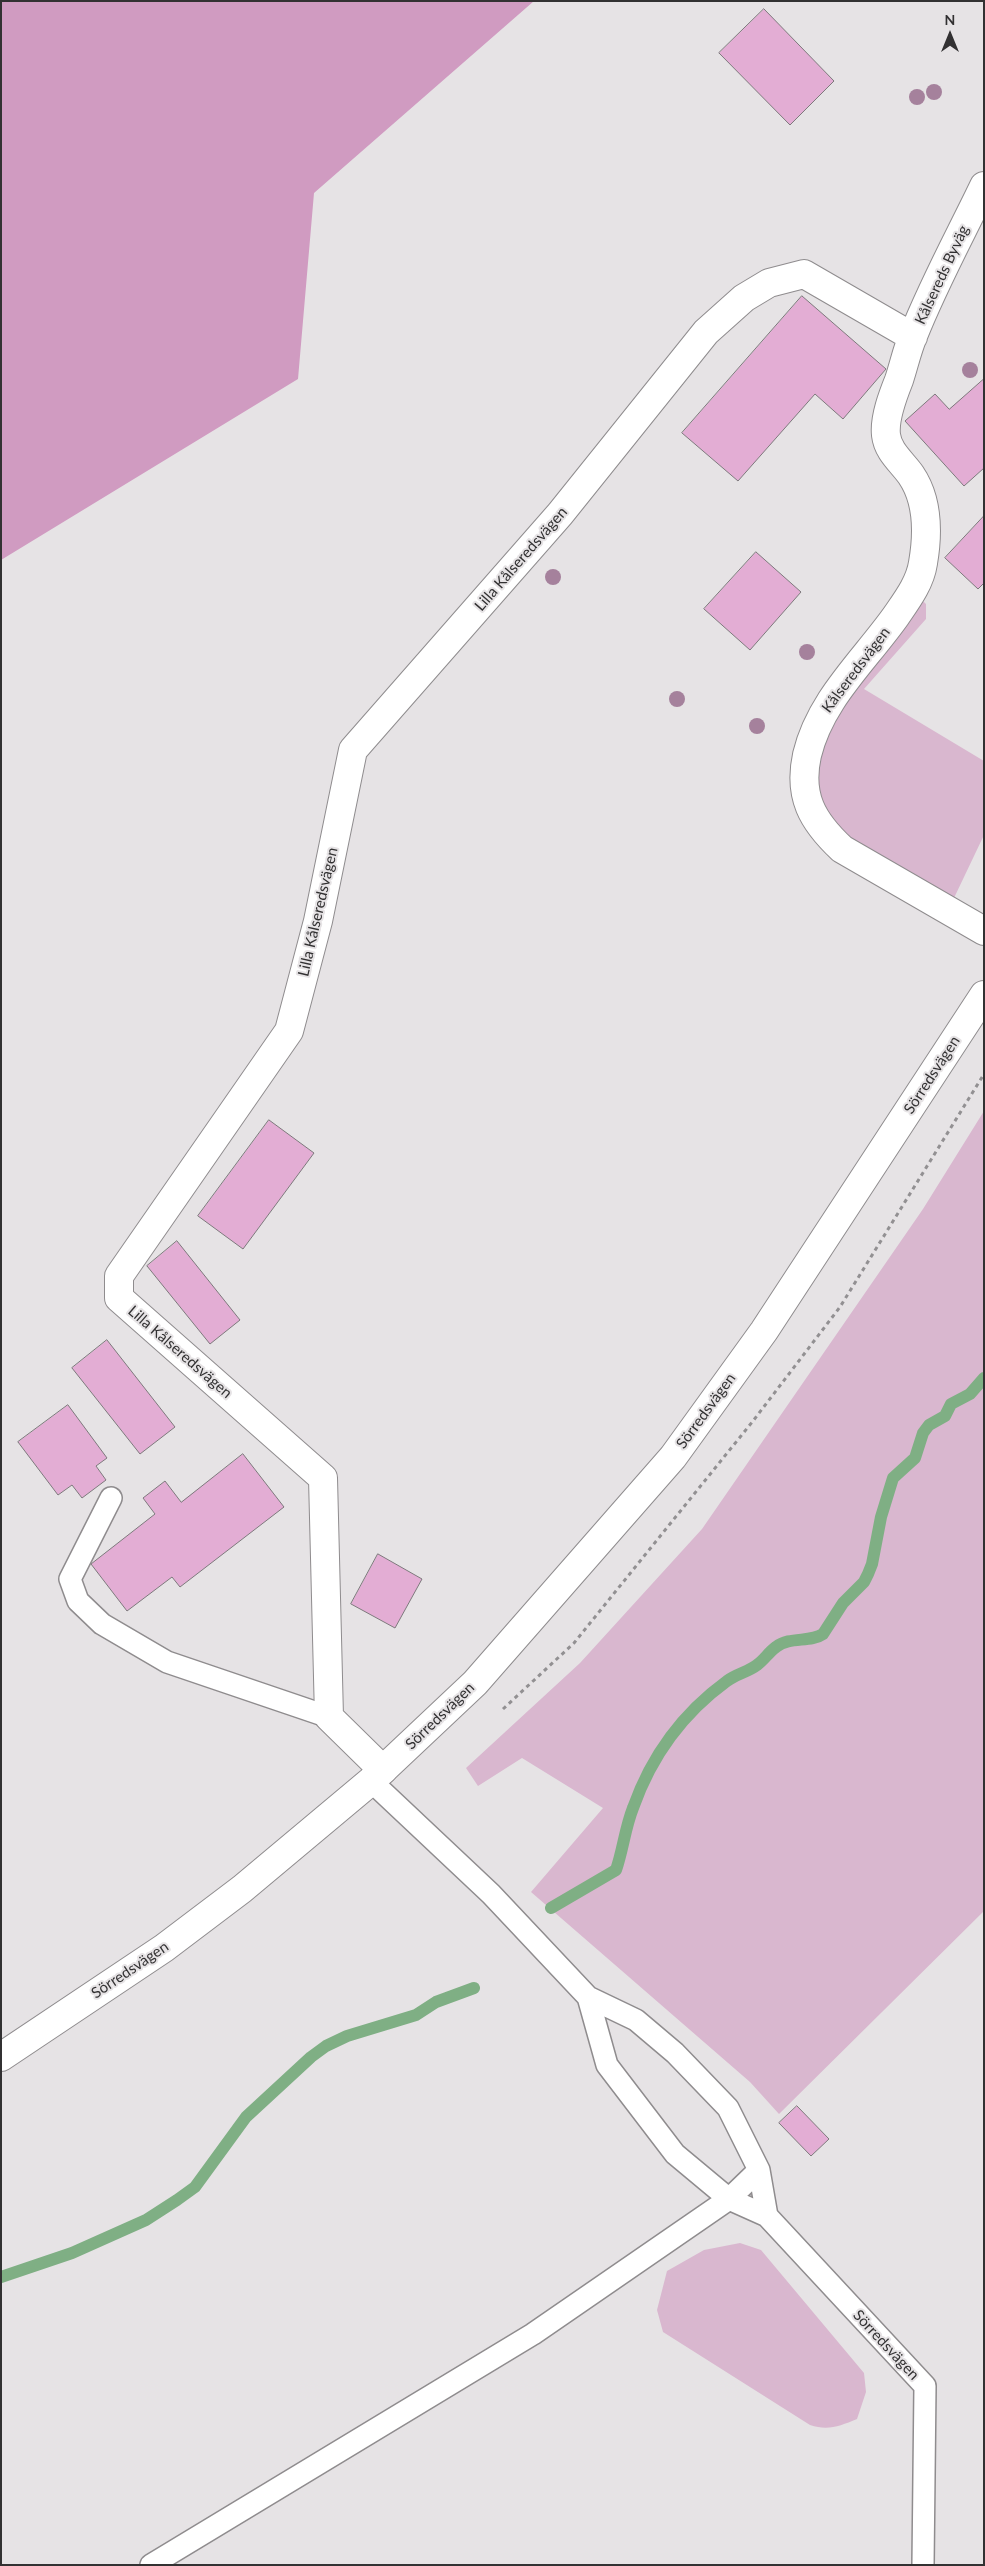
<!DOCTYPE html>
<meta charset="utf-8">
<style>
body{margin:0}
#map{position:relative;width:985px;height:2566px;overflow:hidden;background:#e6e3e5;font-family:Lato,sans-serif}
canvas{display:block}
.frame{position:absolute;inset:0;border:2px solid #323132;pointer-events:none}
.north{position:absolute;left:925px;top:10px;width:50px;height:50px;-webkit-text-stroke:4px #e6e3e5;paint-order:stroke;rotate:0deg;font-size:14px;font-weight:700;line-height:20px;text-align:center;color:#323132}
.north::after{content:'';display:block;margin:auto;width:18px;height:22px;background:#323132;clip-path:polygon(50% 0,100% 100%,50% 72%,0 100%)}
</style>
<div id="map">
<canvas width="985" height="2566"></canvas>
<div class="frame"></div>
<div class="north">N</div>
</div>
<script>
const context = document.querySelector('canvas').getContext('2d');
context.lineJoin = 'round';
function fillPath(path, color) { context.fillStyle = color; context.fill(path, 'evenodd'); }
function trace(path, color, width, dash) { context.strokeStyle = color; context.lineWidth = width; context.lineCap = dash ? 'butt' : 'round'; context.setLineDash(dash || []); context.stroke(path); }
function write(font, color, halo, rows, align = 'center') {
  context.font = font + ' Lato,sans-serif'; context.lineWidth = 4; context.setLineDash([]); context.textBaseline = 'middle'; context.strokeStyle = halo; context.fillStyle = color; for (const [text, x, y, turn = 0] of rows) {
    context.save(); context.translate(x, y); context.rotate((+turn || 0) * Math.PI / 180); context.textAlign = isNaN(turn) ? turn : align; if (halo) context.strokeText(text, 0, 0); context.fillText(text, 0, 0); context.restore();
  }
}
const green = new Path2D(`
 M923,601L926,604V619L864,689L984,761V835L954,898L859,850L836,829L815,789V760L828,724L861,671Z
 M984,1111V1911L779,2114L750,2082L531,1892L603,1808L522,1758L478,1786L466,1768L580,1663L702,1529L923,1209Z
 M740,2243L761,2250L864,2373L866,2392L857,2419C840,2426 828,2431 810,2425L663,2332L657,2310L667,2271L704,2250Z`);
const forest = new Path2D(`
 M1,1H534L314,193L298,379L1,560Z`);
const stream = new Path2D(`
 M551,1908L616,1870C623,1850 625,1828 633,1808C651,1757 683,1713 727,1681C736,1674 748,1672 757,1665C764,1660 769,1652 776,1647C790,1636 810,1643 823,1634L843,1603L864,1582L868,1574L872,1564L881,1517L893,1478L915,1458L923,1433L929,1425L945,1416L951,1404L970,1394L984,1378
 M1,2277L72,2253L146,2220L177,2200L195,2187L246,2117L311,2057L326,2046L347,2036L416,2015L436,2002L474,1988`);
const building = new Path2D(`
 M764,9L834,81L790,125L719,53Z
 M802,296L886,369L843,419L815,394L738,481L682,433Z
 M984,379V468L964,486L905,421L935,394L949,409Z
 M984,516V583L978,589L945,558Z
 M756,552L801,592L750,650L704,609Z
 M269,1120L314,1153L243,1249L198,1216Z
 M177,1241L240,1320L210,1344L147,1266Z
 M107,1340L175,1427L140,1454L72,1368Z
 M68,1405L107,1458L96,1466L106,1480L82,1498L72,1485L58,1495L18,1442Z
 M243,1454L284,1507L180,1587L172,1577L127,1611L91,1564L155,1514L143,1498L165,1481L181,1502Z
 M378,1554L422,1579L395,1628L351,1604Z
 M797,2106L829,2139L811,2156L779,2123Z`);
const path = new Path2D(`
 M503,1709L574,1643L753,1421L840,1307L984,1074`);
const service = new Path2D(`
 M111,1498L70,1579L78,1601L102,1624L167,1662L329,1717
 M371,1781L491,1894L588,1997L636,2020L675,2053L728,2108L759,2170L767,2216
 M588,1997L607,2065L675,2154L729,2199L767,2216L925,2386L923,2565
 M151,2565L533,2334L729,2199L759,2170`);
const minor = new Path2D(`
 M984,186C960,236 933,285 913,336C907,350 904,365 899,380C893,395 884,418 886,435C888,452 902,462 911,475C928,500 928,534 923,563C920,583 907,600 896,616C864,661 820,700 807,755C798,796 812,821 842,849L984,931
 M383,1770L329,1717L323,1478L119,1298V1276L289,1031L318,921L353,750L560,514L706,332L744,298L769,283L804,274L913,337`);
const tertiary = new Path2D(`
 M1,2057L164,1948L242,1889L371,1781L475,1683L673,1457L764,1331L984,995`);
const trees = [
 [934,92],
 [917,97],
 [970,370],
 [553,577],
 [807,652],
 [677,699],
 [757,726]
];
const streetNames = [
 ["Kålsereds Byväg",942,275,-65],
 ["Lilla Kålseredsvägen",521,559,-49],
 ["Kålseredsvägen",856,670,-53],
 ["Lilla Kålseredsvägen",318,912,-77],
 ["Sörredsvägen",932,1075,-57],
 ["Lilla Kålseredsvägen",180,1352,41],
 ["Sörredsvägen",706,1411,-54],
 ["Sörredsvägen",440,1716,-44],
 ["Sörredsvägen",130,1970,-34],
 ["Sörredsvägen",886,2345,47]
];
fillPath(green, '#d9b7cf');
fillPath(forest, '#d09bc1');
trace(stream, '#7faf84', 12);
fillPath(building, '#e3add4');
trace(building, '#7d797c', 1);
trace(service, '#8f8c8e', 24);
trace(minor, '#8f8c8e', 30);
trace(tertiary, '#8f8c8e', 30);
trace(path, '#929092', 3, [4, 4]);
trace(service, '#fff', 21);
trace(minor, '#fff', 28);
trace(tertiary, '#fff', 28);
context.fillStyle = '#a5819c';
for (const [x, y] of trees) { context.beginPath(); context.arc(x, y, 8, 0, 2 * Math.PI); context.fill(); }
write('15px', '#323132', '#e6e3e5', streetNames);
</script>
